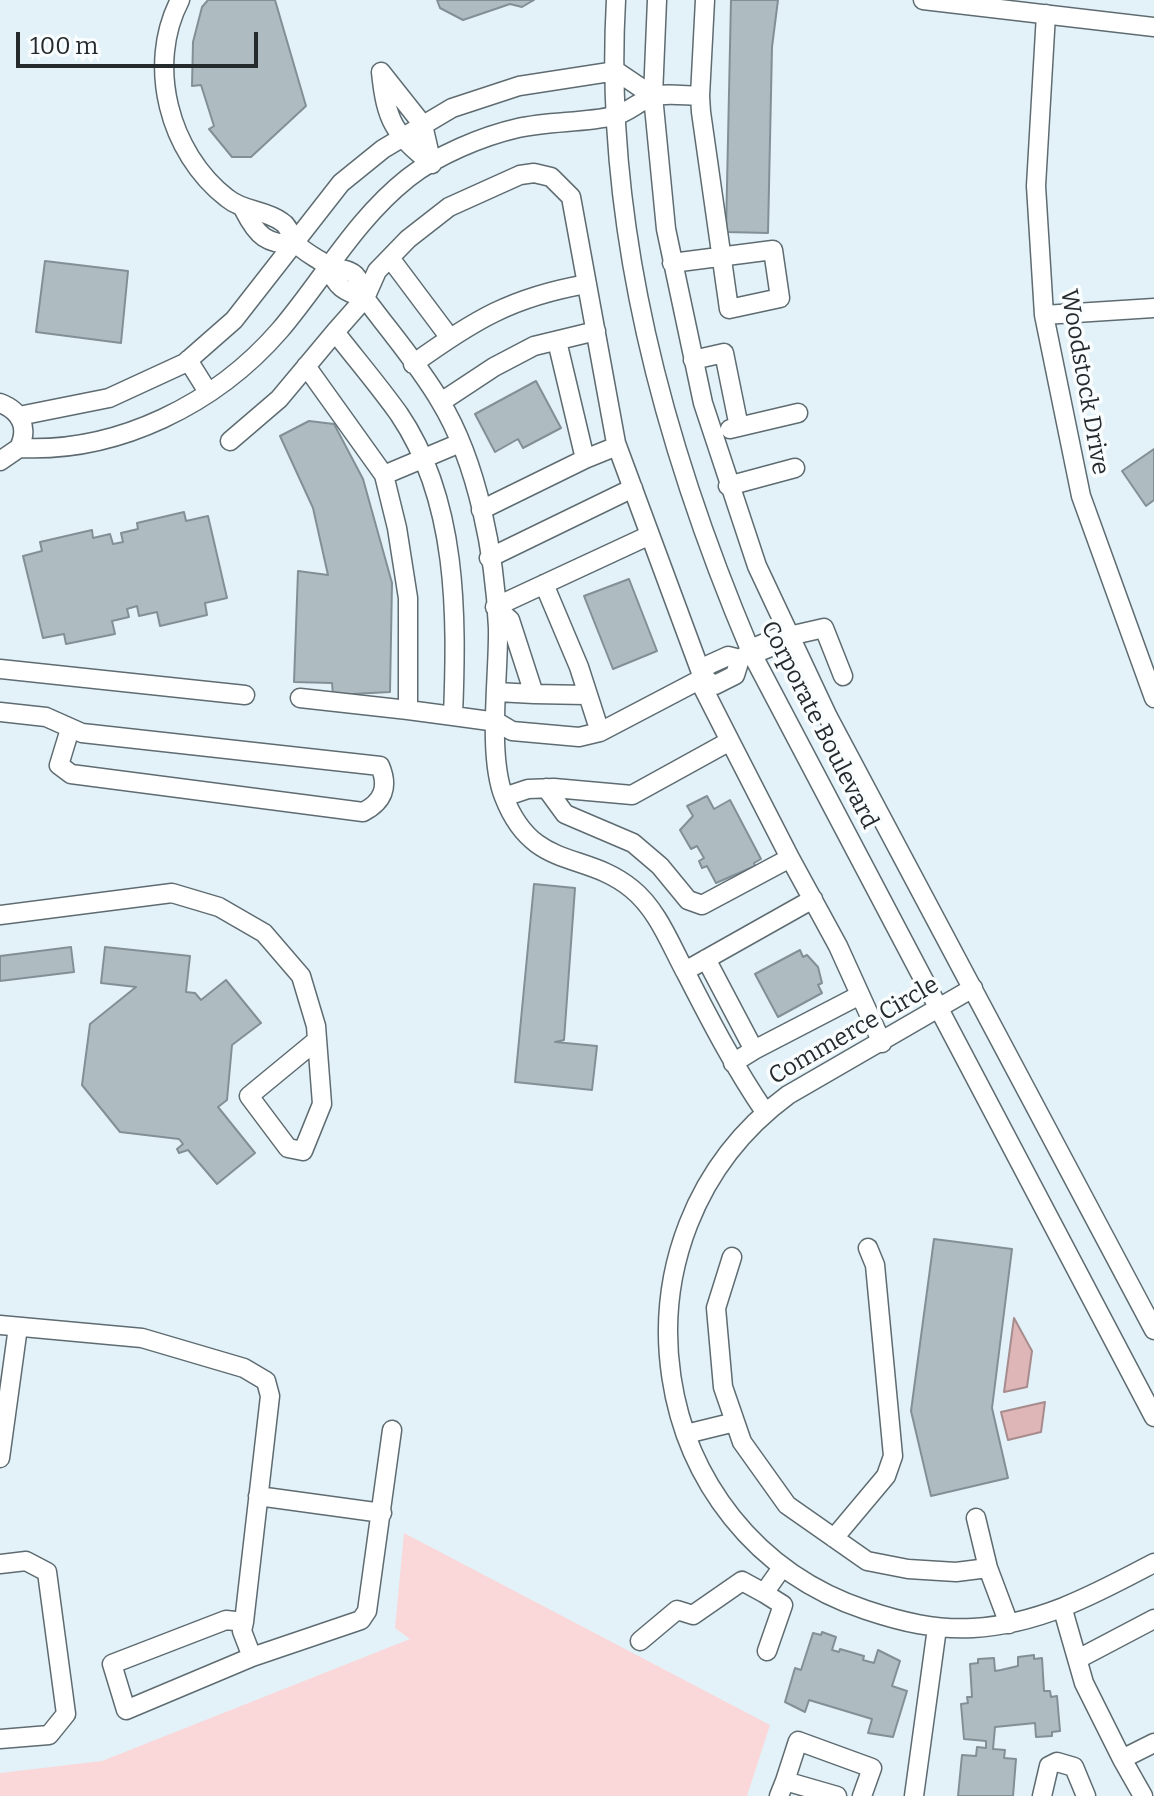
<!DOCTYPE html>
<style>
body{margin:0}
#map{position:relative;width:1154px;height:1796px;overflow:hidden;background:#e3f2f9;font-family:Bitter,serif}
canvas{display:block}
.scale{position:absolute;left:16px;top:32px;width:242px;height:36px;box-sizing:border-box;border:4px solid #252a2d;border-top:0;padding-left:10px;font-size:24px;line-height:28px;white-space:nowrap;color:#252a2d;-webkit-text-stroke:6px #fafdfe;paint-order:stroke}
</style>
<div id="map">
<canvas width="1154" height="1796"></canvas>
<div class="scale">100 m</div>
</div>
<script>
const context = document.querySelector('canvas').getContext('2d');
context.lineJoin = 'round';
function fillPath(path, color) { context.fillStyle = color; context.fill(path, 'evenodd'); }
function trace(path, color, width, dash) { context.strokeStyle = color; context.lineWidth = width; context.lineCap = dash ? 'butt' : 'round'; context.setLineDash(dash || []); context.stroke(path); }
function write(font, color, halo, rows, align = 'center') {
  context.font = font + ' Bitter,serif'; context.lineWidth = 7; context.setLineDash([]); context.textBaseline = 'middle'; context.strokeStyle = halo; context.fillStyle = color; for (const [text, x, y, turn = 0] of rows) {
    context.save(); context.translate(x, y); context.rotate((+turn || 0) * Math.PI / 180); context.textAlign = isNaN(turn) ? turn : align; if (halo) context.strokeText(text, 0, 0); context.fillText(text, 0, 0); context.restore();
  }
}
const green = new Path2D(`
 M404,1533L770,1725L747,1796H0V1773L102,1761L410,1639L395,1628Z`);
const water = new Path2D(`
 M1014,1318L1032,1351L1027,1387L1004,1392Z
 M1045,1402L1041,1432L1008,1440L1001,1412Z`);
const building = new Path2D(`
 M208,0H275L306,106L251,157H232L209,129L214,126L201,85L192,86L193,42L202,7Z
 M437,0H534L522,7L510,4L463,20L440,8Z
 M731,0H778L772,47L768,233L726,232Z
 M45,261L128,271L121,343L36,332Z
 M536,381L561,428L523,448L518,439L495,452L475,414Z
 M309,421L334,424L363,479L392,583L390,692L333,695L332,683L294,682L298,571L328,575L313,508L280,436Z
 M1154,449V500L1146,506L1122,471Z
 M184,512L186,521L208,516L227,598L205,603L207,615L160,626L157,612L139,616L137,606L127,609L129,617L112,621L115,634L66,644L64,634L43,638L23,556L42,551L40,542L92,530L93,538L110,534L113,544L123,542L121,533L138,529L137,523Z
 M629,579L657,651L613,669L584,596Z
 M707,796L714,809L730,800L761,859L754,863L755,866L716,883L707,866L702,868L699,861L704,858L697,846L691,849L680,830L693,816L687,806Z
 M534,884L575,888L564,1040L555,1042L597,1046L592,1090L515,1082Z
 M71,947L74,972L0,981V956Z
 M105,947L190,956L186,992L195,993L201,1000L226,980L261,1023L232,1045L227,1100L218,1107L255,1153L217,1184L188,1150L179,1153L177,1149L183,1144L179,1139L120,1132L82,1085L90,1024L136,987L101,983Z
 M800,950L803,957L807,955L818,967L822,983L818,985L822,993L778,1017L755,974Z
 M934,1239L1012,1249L992,1408L1008,1478L931,1496L911,1411Z
 M822,1632L836,1637L832,1650L839,1652L840,1649L864,1656L863,1660L874,1663L878,1650L900,1661L892,1686L907,1691L893,1737L868,1733L872,1719L809,1700L805,1712L785,1702L795,1668L801,1670L813,1633L821,1635Z
 M1034,1655V1659L1042,1658L1044,1691H1050L1051,1697L1057,1696L1060,1731L1052,1732V1736L1036,1737L1035,1723L995,1727L993,1749L1005,1750L1004,1758L1016,1759L1013,1796H958L962,1755L976,1756L977,1747L986,1748V1741L964,1739L961,1704L968,1703L967,1697H972L970,1664L978,1663V1659L994,1658L995,1671L1001,1670L1018,1666V1657Z`);
const minor = new Path2D(`
 M180,0C146,65 169,153 227,198C244,212 264,209 282,222C289,226 290,235 295,242C300,249 311,255 319,260C344,277 356,259 365,298C390,332 419,365 440,401C478,463 495,556 498,628C499,675 487,754 504,797C533,872 585,850 632,889C658,910 671,946 687,975C711,1022 735,1068 765,1112
 M616,0C603,225 664,447 751,652L1154,1417
 M657,0L653,96L666,229L703,403L757,566L828,717L1154,1330
 M923,0L1154,27
 M1046,14L1036,186L1044,315L1081,496L1154,698
 M381,72L423,125L432,164C394,134 386,121 381,72Z
 M534,173L551,177L571,197L616,443L703,678L600,732L579,737L512,731L497,722L453,716C457,615 458,501 399,414C379,386 356,359 335,332L365,298L377,271L408,239L449,207L520,175Z
 M244,210C257,236 267,245 296,244
 M390,258L450,338
 M672,263L773,250L780,298L729,309L701,112L700,96L705,0
 M328,266C336,287 344,292 365,298
 M1044,315L1154,308
 M557,341L585,459L617,446
 M188,360L208,392
 M693,360L724,353L739,427
 M413,364C474,320 512,297 587,284
 M306,366L384,475L460,443
 M441,402L494,367L534,346L596,331
 M0,403C21,411 29,428 19,448L0,461
 M19,416L109,398L185,363L234,320L341,183L383,149L452,108L519,86L616,71L653,96
 M730,429L798,413
 M230,441L279,399L335,332
 M19,448C118,453 216,404 280,330C324,278 355,220 408,178C437,155 483,136 518,128C550,121 583,123 614,116C628,113 639,101 652,97C665,92 686,96 700,96
 M384,475L397,528L408,598V710L453,716
 M728,486L795,468
 M481,510L585,459
 M489,558L633,488
 M544,584L579,667L600,732
 M789,636L824,628L843,676
 M740,659L728,656L706,666L703,678L715,685L735,675L740,659L751,652
 M0,669L245,695
 M497,692L534,694L510,620L495,607L650,535
 M534,694L586,695
 M300,698L408,710
 M0,712L46,717L82,733L380,766C389,787 383,802 363,812L71,774L59,765L70,729
 M546,788L565,814L633,843L660,866L688,900L702,905L790,858L730,741
 M504,797L528,789L554,788L632,795L730,741L699,680
 M790,858L838,946L882,1043
 M0,915L172,893L219,907L264,933L301,976L316,1026L322,1104L303,1151L288,1148L249,1096L317,1040
 M706,959L754,1050L733,1063
 M685,971L813,899
 M973,988L788,1095C598,1235 641,1535 866,1610C902,1622 935,1630 973,1628C1041,1624 1095,1594 1154,1563
 M754,1050L860,995
 M732,1257L716,1308L723,1387L742,1442L787,1505L867,1561L908,1569L956,1572L988,1568
 M0,1325L142,1338L244,1368L266,1381L270,1396L244,1622L242,1631L252,1657L126,1710L112,1664L226,1620L244,1622
 M686,1434L735,1422
 M0,1458L18,1327
 M258,1496L382,1513
 M976,1518L988,1568L1009,1624
 M834,1538L886,1476L893,1456L875,1265L868,1248
 M0,1564L26,1561L47,1572L66,1714L49,1735L0,1739
 M764,1593L783,1605L767,1651
 M1063,1610L1084,1683L1122,1759L1154,1743
 M640,1641L677,1610L693,1615L742,1581L764,1593L781,1569
 M252,1657L361,1620L367,1611L392,1430
 M1078,1659L1154,1619
 M1122,1759L1143,1796
 M785,1781L798,1741L872,1768L862,1796
 M779,1796L785,1781L837,1796
 M914,1796L937,1628
 M1042,1796L1049,1766L1057,1762L1074,1767L1086,1796`);
const major = new Path2D(`
 M751,652L789,636`);
const streetNames = [
 ["Woodstock Drive",1084,382,80],
 ["Corporate Boulevard",819,725,63],
 ["Commerce Circle",854,1031,-30]
];
fillPath(green, '#fad8d9');
fillPath(water, '#dfb6b7');
trace(water, '#a78c8e', 2);
fillPath(building, '#aebcc2');
trace(building, '#829096', 2);
trace(minor, '#5e6c71', 21);
trace(major, '#5e6c71', 27);
trace(minor, '#fff', 18);
trace(major, '#fff', 24);
write('24px', '#252a2d', '#fafdfe', streetNames);
</script>
